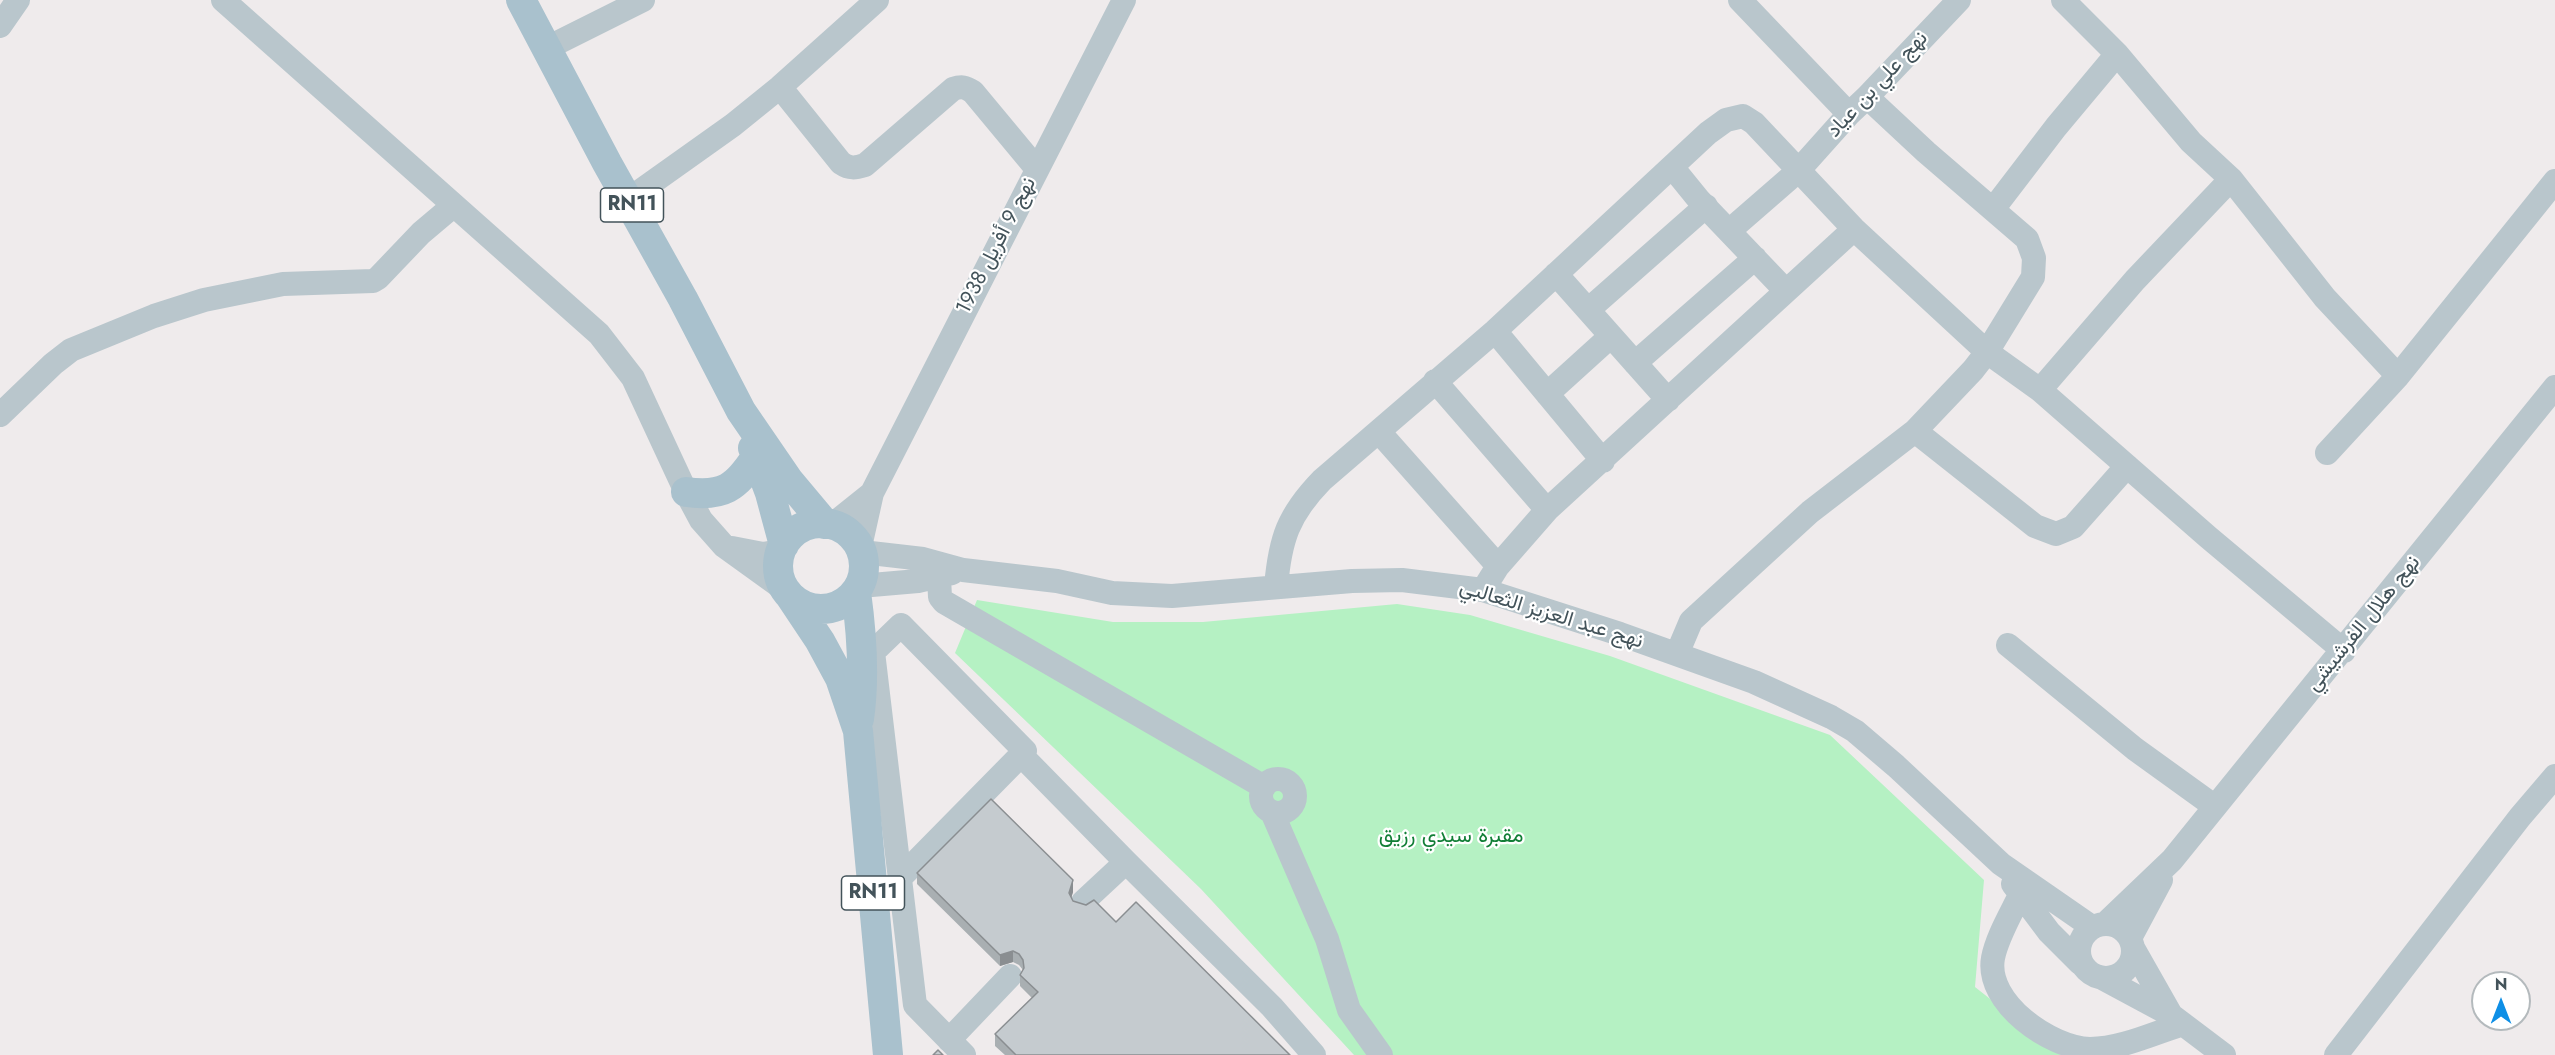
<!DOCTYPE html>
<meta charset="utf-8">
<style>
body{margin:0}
#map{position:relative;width:2555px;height:1055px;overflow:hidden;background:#efebec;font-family:Jost,sans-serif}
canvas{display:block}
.north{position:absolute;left:2471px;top:971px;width:60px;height:60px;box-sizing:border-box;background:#fff;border:2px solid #b4babd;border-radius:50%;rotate:0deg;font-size:16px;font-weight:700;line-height:24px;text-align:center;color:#43535a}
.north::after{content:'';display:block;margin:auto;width:21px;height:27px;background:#0e8fe6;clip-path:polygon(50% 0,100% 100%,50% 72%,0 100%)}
</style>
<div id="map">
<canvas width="2555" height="1055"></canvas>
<div class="north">N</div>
</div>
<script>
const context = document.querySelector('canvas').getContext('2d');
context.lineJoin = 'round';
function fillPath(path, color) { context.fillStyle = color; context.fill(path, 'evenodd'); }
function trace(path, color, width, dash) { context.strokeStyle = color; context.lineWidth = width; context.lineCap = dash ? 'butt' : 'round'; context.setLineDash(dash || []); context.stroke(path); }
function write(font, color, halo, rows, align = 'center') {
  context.font = font + ' Jost,Vazirmatn,sans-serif'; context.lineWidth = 4.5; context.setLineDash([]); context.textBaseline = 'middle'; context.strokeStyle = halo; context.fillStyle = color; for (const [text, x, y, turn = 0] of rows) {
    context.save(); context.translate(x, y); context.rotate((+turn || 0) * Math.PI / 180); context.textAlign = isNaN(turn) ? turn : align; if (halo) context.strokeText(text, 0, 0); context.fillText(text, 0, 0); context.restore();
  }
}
const green = new Path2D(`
 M977,600L1113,622H1203L1397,604L1470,615L1610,656L1830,735L1984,880L1975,987L2061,1055H1354L1201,889L955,653Z`);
const minor = new Path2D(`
 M223,0L599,334L633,378L686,492L701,520L724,546L785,590
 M1740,0L1849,114
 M2063,0L2117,54L2191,142L2231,179L2325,298L2398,376
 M0,26L18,0
 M547,48L643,0
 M780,87L841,163C850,169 855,168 865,165L953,89C962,86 965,87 973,92L1037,169
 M1673,168L1699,200L1786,291
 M629,199L733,125L780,87L877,0
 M1994,208L2056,127L2117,54
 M1729,231L1798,171L1849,114L1867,97L1959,0
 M1556,274L1668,400
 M1588,310L1706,206
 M1495,331L1603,461
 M1635,363L1755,258
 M1435,381L1547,510
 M2040,390L2135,280L2231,179
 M1547,394L1611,336
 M0,415L53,364L71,350L154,316L204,300L283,284L373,281L378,278L421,233L453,206
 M1915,431L2035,526L2056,534L2073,527L2127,466
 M1380,433L1498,566
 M2327,453L2398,376L2555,181
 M832,525L872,493
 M860,547L872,493L1124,0
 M732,548L763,554L780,551
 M862,552L923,559L963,570L1057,581L1112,593L1172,596L1352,581L1402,580L1483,590L1620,634L1754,682L1831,717L1855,731L1896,766L2001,864L2092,927
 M939,577L940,597L944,602L1264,787
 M860,586L918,581L952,573
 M1276,587C1280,539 1288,515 1322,480L1495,331L1708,133L1726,120L1743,116L1754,123L1854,229L1987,352L2040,390L2208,537L2344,651
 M1483,590L1498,566L1547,510L1854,229
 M2008,645L2135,749L2214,806
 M1677,654L1691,621L1810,512L1915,431L1973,370L1987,352L2033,277L2034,258L2027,239L1926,152L1867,97
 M1021,755L1126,862L1272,1007L1314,1055
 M1261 796a17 17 0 1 1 34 0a17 17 0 1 1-34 0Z
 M1272,812L1327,939L1349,1010L1381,1055
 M900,878L1025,751L901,625L873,652L915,1005L964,1055
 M2013,884L2049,932L2080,963
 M2020,895C2011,914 1997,937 1993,958C1985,1003 2051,1048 2090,1049C2121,1049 2154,1033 2183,1024
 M1083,902L1126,862
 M2079 951a27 27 0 1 1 54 0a27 27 0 1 1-54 0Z
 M2105,924L2172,860L2555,387
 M2130,938L2161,880
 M2133,948L2171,1015
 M2104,979L2171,1015L2224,1055
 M949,1040L1010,976
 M2336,1055L2520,817L2555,776`);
const major = new Path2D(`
 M521,0L607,163L683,299L741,411L789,481L825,524
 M753,448L770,493L784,545
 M686,492C723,497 736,488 756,457
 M778 566a43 43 0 1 1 86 0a43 43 0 1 1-86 0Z
 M856,592C862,635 865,677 859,719
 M790,596L820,641L840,678L858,731L888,1055`);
const wall = new Path2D(`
 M917,873L1073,892L1071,898L1073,901L1116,922L1290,1055H1005L995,1046V1034L1032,998L1020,986V975L1023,970L1019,965L1013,962L1000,966L917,884Z`);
const shadedWall = new Path2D(`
 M1073,880V892L1069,905V893Z
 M1013,951V962L1000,966V955Z`);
const building = new Path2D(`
 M991,799L1073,880L1069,893L1073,901L1086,905L1094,900L1116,922L1136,902L1290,1055H1016L995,1034L1038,992L1020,975L1024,968L1023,960L1019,954L1013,951L1000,955L917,873Z
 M938,1050L943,1055H933Z`);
const shields = [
 [632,205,63],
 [873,893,63]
];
const shieldNames = [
 ["RN11",632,205],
 ["RN11",873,893]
];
const streetNames = [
 ["نهج علي بن عياد",1878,85,-47],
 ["نهج 9 أفريل 1938",997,246,-63],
 ["نهج عبد العزيز الثعالبي",1551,615,17],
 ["نهج هلال الفرشيشي",2364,624,-51]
];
const parkNames = [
 ["مقبرة سيدي رزيق",1451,837]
];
fillPath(green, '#b5f1c3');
trace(minor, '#b9c6cc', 24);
trace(major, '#a9c1cd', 30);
fillPath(wall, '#a9afb2');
fillPath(shadedWall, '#8a8e91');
fillPath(building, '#c5cbcf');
trace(building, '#8a8e91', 1.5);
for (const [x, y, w] of shields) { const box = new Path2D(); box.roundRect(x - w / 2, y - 17, w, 34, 4.5); context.fillStyle = '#fff'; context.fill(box); trace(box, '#43535a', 1.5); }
write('bold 20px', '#43535a', null, shieldNames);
write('21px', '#43535a', '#fff', streetNames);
write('21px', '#117e36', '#fff', parkNames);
</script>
